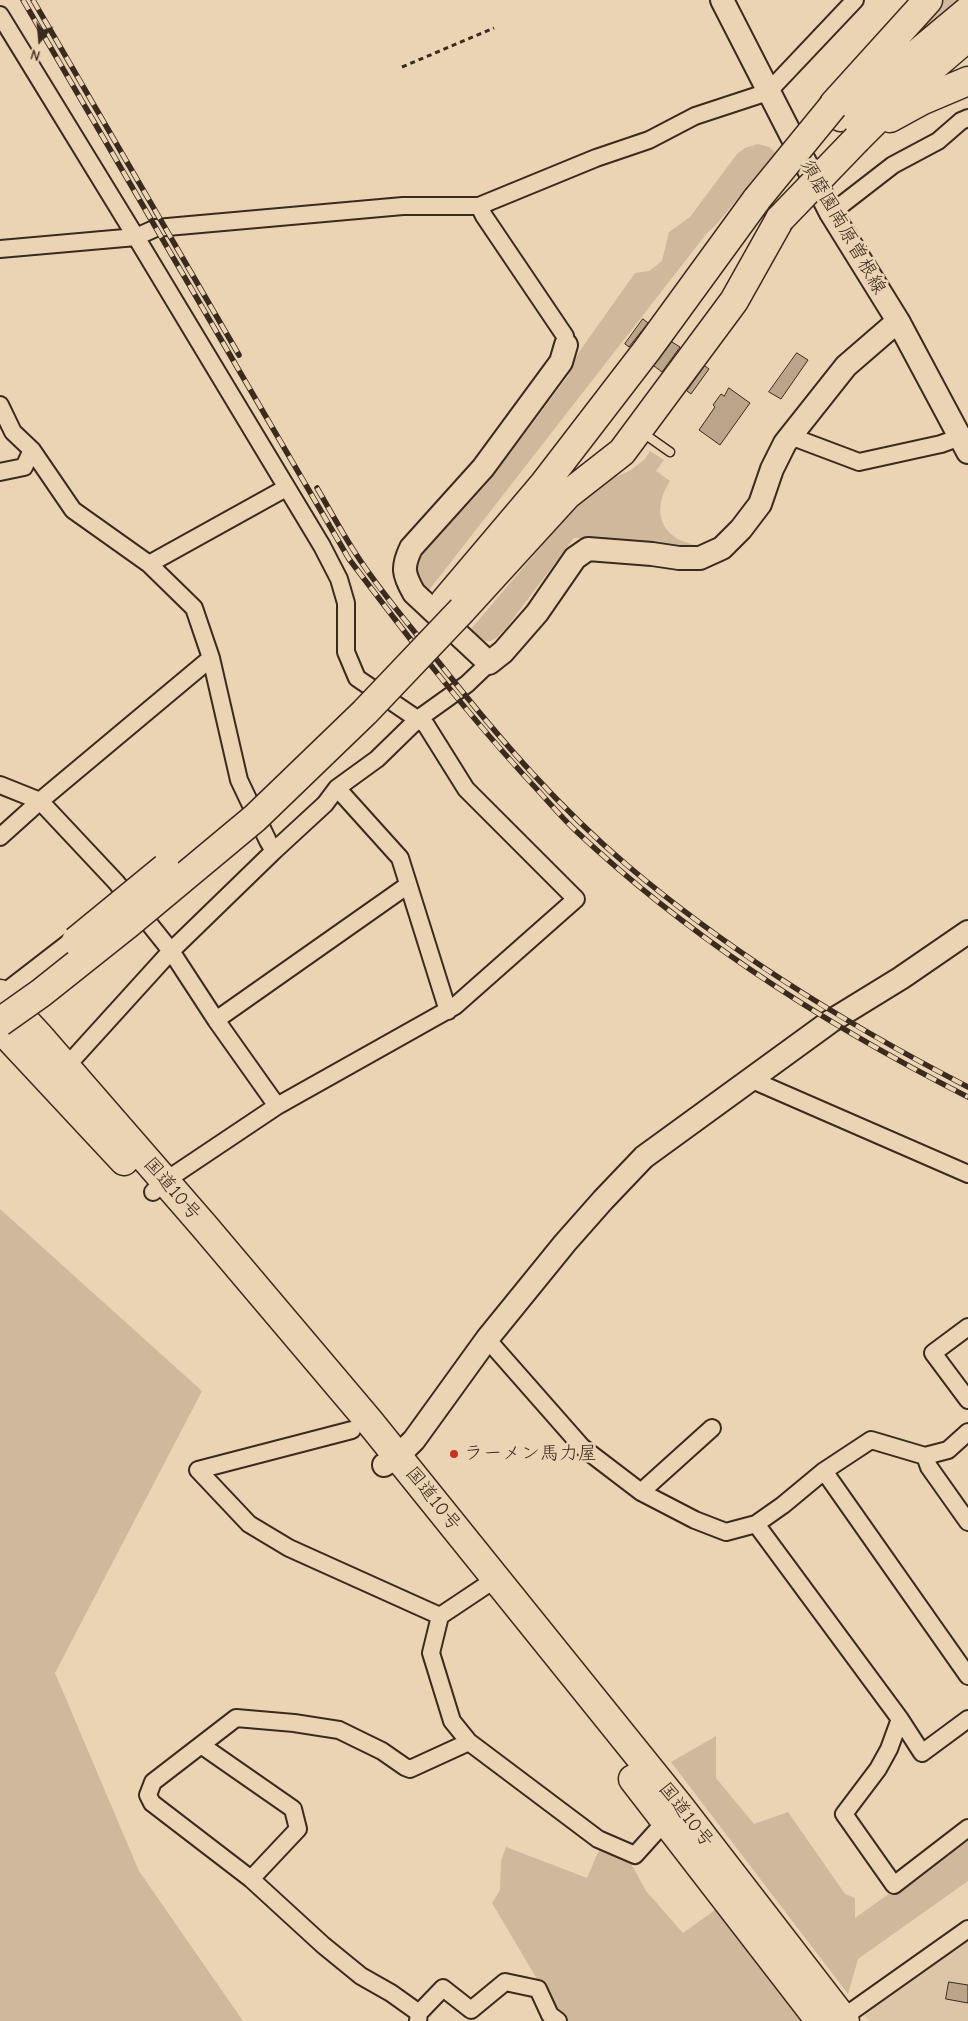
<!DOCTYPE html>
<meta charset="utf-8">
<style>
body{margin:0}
#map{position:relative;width:968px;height:2021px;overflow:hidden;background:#ebd4b4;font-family:"Comic Neue",sans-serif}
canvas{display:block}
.north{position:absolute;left:15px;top:15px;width:50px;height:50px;-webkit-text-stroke:4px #ebd4b4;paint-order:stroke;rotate:197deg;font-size:14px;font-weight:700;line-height:20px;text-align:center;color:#3b2a1e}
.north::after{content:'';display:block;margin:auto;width:18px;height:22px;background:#3b2a1e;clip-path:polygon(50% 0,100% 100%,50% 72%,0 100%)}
</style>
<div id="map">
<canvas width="968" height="2021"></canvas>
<div class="north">N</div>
</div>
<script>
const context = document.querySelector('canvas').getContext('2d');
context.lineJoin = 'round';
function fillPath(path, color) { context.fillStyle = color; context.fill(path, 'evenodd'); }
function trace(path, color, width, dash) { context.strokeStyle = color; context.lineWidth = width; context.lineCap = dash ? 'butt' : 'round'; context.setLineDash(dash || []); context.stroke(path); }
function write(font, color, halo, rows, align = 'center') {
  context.font = font + ' "Comic Neue","Klee One",sans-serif'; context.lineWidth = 5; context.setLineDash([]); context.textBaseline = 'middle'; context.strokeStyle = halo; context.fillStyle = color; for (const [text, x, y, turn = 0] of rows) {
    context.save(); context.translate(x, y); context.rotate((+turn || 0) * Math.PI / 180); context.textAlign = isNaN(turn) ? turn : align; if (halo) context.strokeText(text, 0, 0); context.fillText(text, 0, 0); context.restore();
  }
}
const built = new Path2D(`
 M968,1929V2021H869L858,2005Z`);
const green = new Path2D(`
 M940,0H968L854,94Z
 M758,144L769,147L778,155L767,169L759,172L716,225L707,233L426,594L414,575L415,565L422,555L487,484L568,376L579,352L635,273L649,271L662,261L669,232L690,217L737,154L745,148Z
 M650,451L664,460L656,471L670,481C658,500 654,523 676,538C682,542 691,543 698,547H682L613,538H574L506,628C490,645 488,646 471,629L591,488L631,470L645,459Z
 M0,1209L202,1391L55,1673L139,1871L243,2021H0Z
 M716,1736V1778L754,1824L788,1812L845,1894L855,1898V1918L968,1837V1881L858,1959L848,1994L671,1762Z
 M602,1843L627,1856L646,1891L683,1933L719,1907L802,2021H564L560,2018L492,1903L500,1890L501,1861L506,1847L587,1878Z`);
const building = new Path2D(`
 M643,319L648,323L629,347L625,344Z
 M672,342L680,347L662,372L654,366Z
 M797,353L808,360L781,399L769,392Z
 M705,366L709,369L691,394L687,391Z
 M729,388L750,403L720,445L699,430L715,407L713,405L721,394L724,396Z
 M949,1982L968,1985V2003L946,1999Z`);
const path = new Path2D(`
 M402,67L494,28`);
const lane = new Path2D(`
 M643,433L670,452`);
const street = new Path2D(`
 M0,15L136,237L322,546L339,579L346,603V652L357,678L426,725L466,789L576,899L455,1006L277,1106L165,1181L153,1192
 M479,206L484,216L565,336L566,345
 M831,213L893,165L938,141L961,121L968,118
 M0,249L136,237L156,228L403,206H479L596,158L649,140L695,116L768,92L855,0
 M0,405L13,432L32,450L73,510L149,564L194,608L211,658L239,780L268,841L274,851
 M790,436L859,462L941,444L960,437L968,436
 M0,472L24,467L32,450
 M149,564L286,488
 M0,785L40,801L116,882L171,951L216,1020L277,1106
 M337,788L400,858L448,1011
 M0,837L40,801L211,658
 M1,995L80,934
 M216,1020L408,885
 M69,1070L73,1059L171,951L274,851L325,804L337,788L377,759L418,719L467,684L489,663
 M750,1079L968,1174
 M968,1327L933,1353L968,1400
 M487,1339L582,1447L641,1492L695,1520L726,1532L756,1524L783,1505L824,1471L871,1440L925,1456L948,1450L968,1432
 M352,1430L198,1470L249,1524L289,1548L440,1616
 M925,1456L929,1467L968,1522
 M824,1471L968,1676
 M641,1492L712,1428
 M756,1524L900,1719L889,1749L878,1769L844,1814L894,1885L968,1828
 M497,1578L440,1616L431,1653L452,1721L469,1742L598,1839L635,1855L671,1815
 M900,1719L922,1753L968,1719
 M201,1745L293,1809L298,1829L251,1879
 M419,2013L443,1988L471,2010L505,1982L538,1989L550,2015L558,2021
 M418,2021L419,2013L391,1993L361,1976L323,1945L251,1879L152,1803L148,1795L153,1782L236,1718L294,1723L339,1730L382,1751L405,1767L410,1769L469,1742
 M838,2021L968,1929`);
const secondary = new Path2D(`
 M722,0L831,213L898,321L968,452
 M566,345L561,362L483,468L411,548C402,567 403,574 414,593L489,663L503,652L537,613L575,558L588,549L652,554L679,558H700L722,548L741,529L760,504L772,469L785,443L846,366L898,321
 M384,1465L398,1456L414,1440L487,1339L565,1243L603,1200L644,1157L831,1021L901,978L968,932`);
const highway = new Path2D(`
 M834,104L928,0
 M841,117L968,11
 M890,118L923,100L968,81
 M857,139L907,89L968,37
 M445,601L544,484L647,350L757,199
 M462,610L567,495L622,452L734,301L780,219
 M0,994L38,1035L204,1226L369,1421L680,1807L845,2021
 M0,1028L124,1161
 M633,1779L820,2021`);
const rail = new Path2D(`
 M23,0L349,559C408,637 467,714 533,785C548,801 561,817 576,831C691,939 828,1026 968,1097
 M33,0L239,355
 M317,488C330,510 342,533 356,554C381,593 413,629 441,665C498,737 558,807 628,866C732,954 848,1025 968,1087`);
const highwayBridge = new Path2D(`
 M757,199L833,106
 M780,219L857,139
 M76,941L165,868
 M0,1022L41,993L129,923L255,818L365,712L462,610`);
const markers = [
 [454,1454,5,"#c8321e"]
];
const streetNames = [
 ["須磨園南原曽根線",843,227,60],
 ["国道10号",172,1189,49],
 ["国道10号",433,1499,51],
 ["国道10号",686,1815,52]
];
const poiNames = [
 ["ラーメン馬力屋",464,1454]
];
fillPath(built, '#dcc6a7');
fillPath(green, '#cfb89c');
fillPath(building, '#baa58a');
trace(building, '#3b2a1e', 1);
trace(lane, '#3b2a1e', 11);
trace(street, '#3b2a1e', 20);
trace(secondary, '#3b2a1e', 26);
trace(highway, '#3b2a1e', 31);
trace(path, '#3b2a1e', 3, [5, 4]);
trace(lane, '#ebd4b4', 8);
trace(street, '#ebd4b4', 16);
trace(secondary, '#ebd4b4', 22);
trace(highway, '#ebd4b4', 28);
trace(rail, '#3b2a1e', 5.5);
trace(rail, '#ebd4b4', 4, [11]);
trace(highwayBridge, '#3b2a1e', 31, []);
trace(highwayBridge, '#ebd4b4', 28);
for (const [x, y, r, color] of markers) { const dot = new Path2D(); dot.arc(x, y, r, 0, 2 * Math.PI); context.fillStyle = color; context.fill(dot); trace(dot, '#ebd4b4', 2); }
write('19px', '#3b2a1e', '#ebd4b4', streetNames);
write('19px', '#3b2a1e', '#ebd4b4', poiNames, 'left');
</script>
